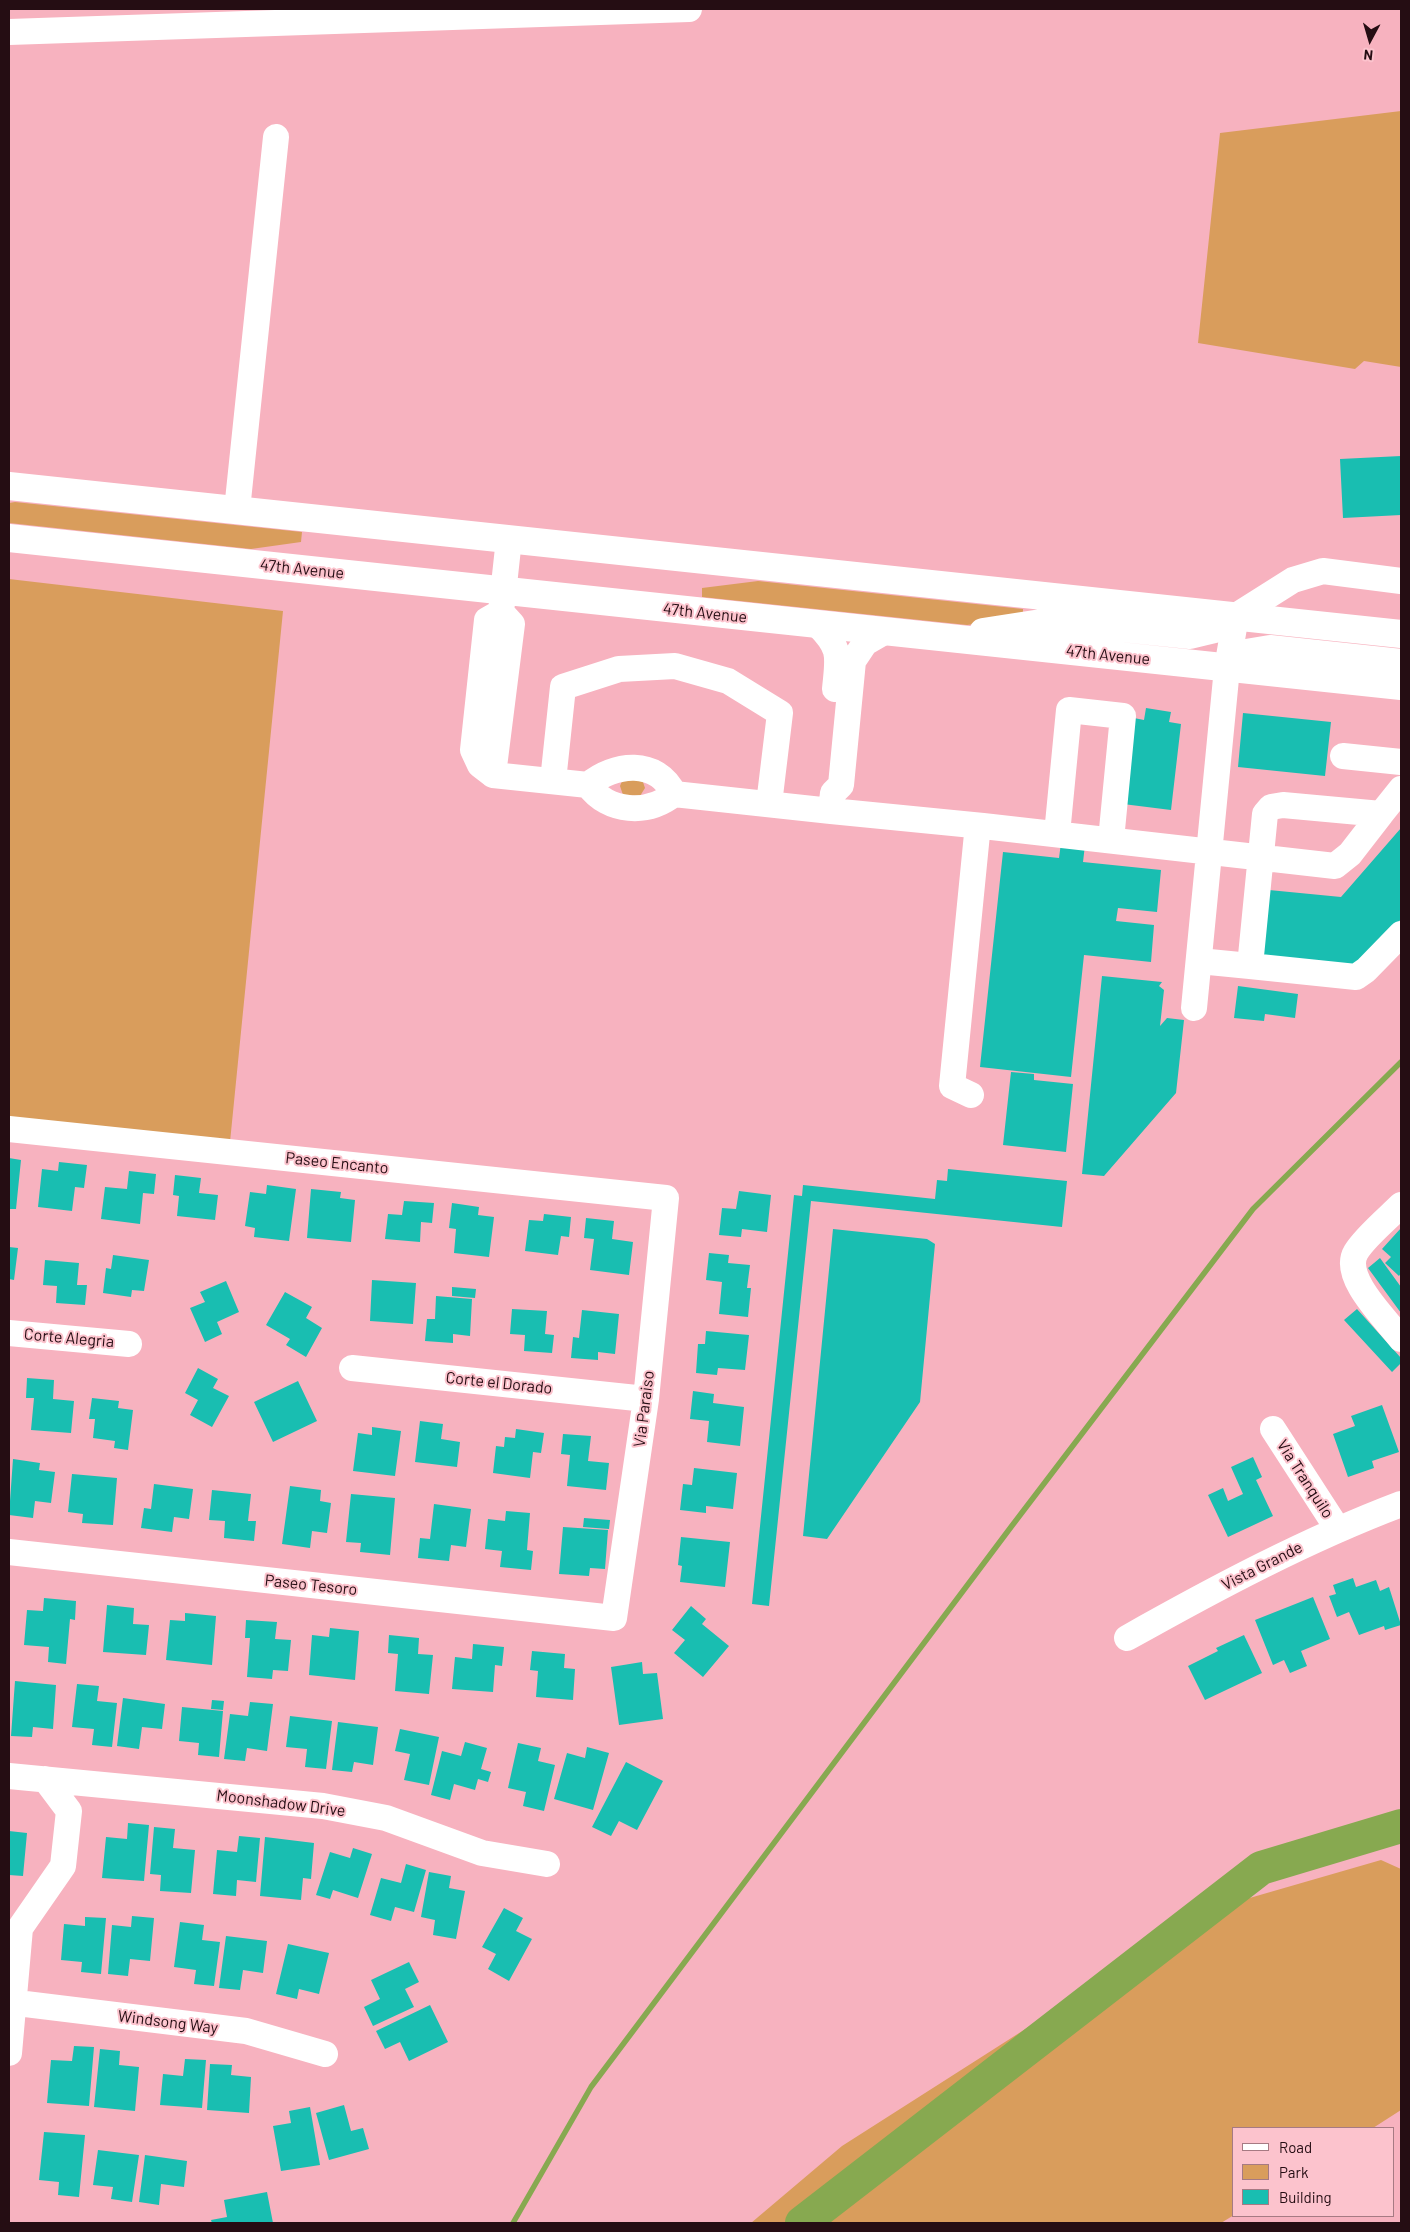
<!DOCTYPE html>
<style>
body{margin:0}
#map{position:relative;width:1410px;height:2232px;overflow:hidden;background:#f7b2bf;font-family:Barlow,sans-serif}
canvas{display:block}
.frame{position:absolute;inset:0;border:10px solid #250d13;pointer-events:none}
.legend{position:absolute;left:1232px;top:2127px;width:162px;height:90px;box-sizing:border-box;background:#fcc3cd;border:1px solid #a67a83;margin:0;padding:6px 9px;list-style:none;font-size:15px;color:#250d13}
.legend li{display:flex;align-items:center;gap:10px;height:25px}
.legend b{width:25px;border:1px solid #a67a83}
.north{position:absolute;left:1345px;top:15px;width:50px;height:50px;-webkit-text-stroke:4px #fcc3cd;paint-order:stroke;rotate:186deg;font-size:14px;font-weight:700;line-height:20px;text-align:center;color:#250d13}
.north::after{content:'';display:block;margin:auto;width:18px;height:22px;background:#250d13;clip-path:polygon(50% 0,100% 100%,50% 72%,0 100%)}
</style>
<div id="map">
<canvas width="1410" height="2232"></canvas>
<div class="frame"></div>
<ul class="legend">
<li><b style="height:6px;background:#fff"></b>Road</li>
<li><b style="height:14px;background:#d99d5c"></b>Park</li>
<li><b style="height:14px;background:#19beb1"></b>Building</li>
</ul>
<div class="north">N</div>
</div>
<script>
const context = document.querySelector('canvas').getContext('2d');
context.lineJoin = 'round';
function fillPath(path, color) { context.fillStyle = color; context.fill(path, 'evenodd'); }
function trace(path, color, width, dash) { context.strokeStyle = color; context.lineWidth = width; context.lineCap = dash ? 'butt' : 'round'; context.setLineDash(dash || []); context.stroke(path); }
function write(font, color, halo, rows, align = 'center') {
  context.font = font + ' Barlow,sans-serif'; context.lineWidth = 4; context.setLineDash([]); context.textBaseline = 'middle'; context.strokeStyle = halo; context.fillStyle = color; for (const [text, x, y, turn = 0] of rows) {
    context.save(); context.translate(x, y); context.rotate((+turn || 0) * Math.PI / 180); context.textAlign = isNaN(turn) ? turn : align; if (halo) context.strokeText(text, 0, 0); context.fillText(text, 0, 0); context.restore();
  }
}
const green = new Path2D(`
 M1401,111V367L1364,361L1355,369L1198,343L1220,133Z
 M15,502L302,532L301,542L251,549L9,523V503Z
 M9,579L283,611L229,1152L9,1129Z
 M758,581L1023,609V618L967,625L702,597V588Z
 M642,779L645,788L640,796L623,795L620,786L622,781Z
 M1381,1860L1401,1869V2110L1373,2128H1234V2215L1221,2223H751L842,2146L1215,1908Z`);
const stream = new Path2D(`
 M513,2223L591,2087L1011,1527L1253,1209L1401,1062`);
const river = new Path2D(`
 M802,2223L1261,1868L1401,1826`);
const building = new Path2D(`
 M1401,456V515L1343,518L1340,459Z
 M1146,708L1171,712L1169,722L1181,724L1171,810L1123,804L1134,718L1144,720Z
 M1243,713L1331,722L1325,776L1238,767Z
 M1401,828V919L1361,966L1262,956L1269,890L1341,897Z
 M1061,843L1085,845L1083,862L1161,870L1157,912L1118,908L1116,921L1154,925L1151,962L1084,955L1071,1077L980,1067L1003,852L1059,858Z
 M1102,976L1162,982L1159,986L1164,990L1160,1026L1167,1018L1184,1020L1176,1093L1104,1176L1082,1174Z
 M1238,986L1298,994L1295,1018L1265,1014L1264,1021L1234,1018Z
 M1011,1072L1034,1074V1080L1073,1084L1066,1152L1003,1145Z
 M9,1158L21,1160L16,1209H9Z
 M59,1162L87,1165L84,1188L75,1187L72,1211L38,1207L42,1169L58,1171Z
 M948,1169L1067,1181L1062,1227L811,1201L769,1606L752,1604L794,1195L802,1196L803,1185L935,1199L937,1180L947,1181Z
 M129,1171L156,1174L154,1194L143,1193L140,1224L101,1219L105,1187L127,1189Z
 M175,1175L201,1178L199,1193L218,1195L215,1220L177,1216L179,1196L173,1195Z
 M267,1185L296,1189L289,1241L254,1237L255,1228L245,1226L250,1192L266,1194Z
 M311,1189L341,1192L340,1198L355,1200L351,1242L307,1238Z
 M739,1191L771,1195L767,1232L742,1229L741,1237L719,1235L722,1208L736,1209Z
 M404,1201L434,1203L432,1223L421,1222L420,1242L385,1239L388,1214L402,1215Z
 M452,1203L479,1207L478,1215L494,1217L489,1257L454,1253L456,1229L449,1228Z
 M544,1214L571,1217L569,1237L561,1236L558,1255L525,1251L529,1220L543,1221Z
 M586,1218L614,1221L612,1239L633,1242L629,1275L590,1270L594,1239L584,1238Z
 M1401,1228V1273L1399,1276L1385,1263L1391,1257L1382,1249Z
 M833,1229L927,1239L935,1244L920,1402L827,1539L803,1536Z
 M9,1247L18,1248L14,1280L9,1279Z
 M709,1253L729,1255L728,1263L750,1265L747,1288H751L748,1317L719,1314L722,1282L706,1280Z
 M113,1255L149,1260L144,1291L132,1290L131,1297L103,1293L106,1268L111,1269Z
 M1380,1258L1401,1287V1313L1368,1268Z
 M45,1260L79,1263L77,1285H87L85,1305L56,1303L57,1286L43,1285Z
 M372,1280L416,1283L413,1324L370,1321Z
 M226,1281L239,1312L217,1322L222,1334L205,1342L190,1308L205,1302L200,1292Z
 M452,1287L476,1289L475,1298L452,1296Z
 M285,1292L312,1307L306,1318L322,1328L306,1357L286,1345L290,1339L266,1325Z
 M436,1296L472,1299L470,1336L453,1334V1343L425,1341L427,1319H435Z
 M512,1309L547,1311L545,1334L554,1335L552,1353L524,1351L525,1335L510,1334Z
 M1357,1309L1401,1358V1363L1392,1372L1344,1320Z
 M582,1310L619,1314L615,1354L598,1352V1360L571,1358L573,1337L579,1338Z
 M706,1331L749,1335L745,1370L718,1368L717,1375L696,1373L698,1344H705Z
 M198,1368L218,1379L213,1388L229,1396L212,1427L190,1415L198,1400L185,1393Z
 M27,1378L54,1380L53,1399L74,1401L71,1433L31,1430L34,1398H26Z
 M298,1381L317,1421L273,1442L254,1402Z
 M693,1391L714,1394L713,1403L744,1407L740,1446L707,1442L709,1421L690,1419Z
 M92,1398L119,1401L118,1408L133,1410L128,1450L114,1448L115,1441L93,1438L95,1419H89Z
 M1382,1405L1399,1452L1372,1461L1374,1468L1348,1477L1333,1434L1355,1426L1351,1416Z
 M420,1421L443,1424L441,1439L460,1442L457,1467L415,1462Z
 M372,1427L401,1431L395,1476L353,1471L358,1433L372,1435Z
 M516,1429L544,1433L541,1453L533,1452L530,1478L493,1473L496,1446L504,1447L505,1437L515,1438Z
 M563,1434L591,1436L588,1461L609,1463L606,1490L567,1486L570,1455L561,1454Z
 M1253,1457L1262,1477L1256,1480L1273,1516L1228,1537L1208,1495L1223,1488L1228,1501L1243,1494L1231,1467Z
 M13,1459L40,1463L39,1470L55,1472L51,1503L35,1501L33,1518L9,1515Z
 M694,1468L737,1473L733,1509L706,1506V1513L680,1510L683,1484L692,1485Z
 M72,1474L117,1478L113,1525L82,1523L83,1514L68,1512Z
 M154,1484L193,1489L189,1519L174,1517L172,1532L141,1528L144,1508L151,1509Z
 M290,1486L321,1490L320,1501L331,1503L327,1533L312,1531L310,1548L282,1544Z
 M212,1490L251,1494L248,1521H256L254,1541L224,1538L225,1521L209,1520Z
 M351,1494L395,1498L390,1555L360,1552L361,1543L346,1542Z
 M434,1504L471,1509L466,1547L451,1545L449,1561L418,1558L420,1538L430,1539Z
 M506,1511L530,1513L527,1550L533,1551L531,1570L500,1567L502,1551L485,1549L488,1519L505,1521Z
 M584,1518L610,1520L609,1529L583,1527Z
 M563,1527L608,1530L605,1569L590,1568L589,1576L559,1574Z
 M681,1537L730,1542L725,1587L680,1582L682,1566L678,1565Z
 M1353,1578L1356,1587L1376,1580L1380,1591L1389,1587L1401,1625L1385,1630L1384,1626L1359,1635L1349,1612L1337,1617L1329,1596L1336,1594L1333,1585Z
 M1313,1597L1330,1639L1301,1651L1307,1666L1290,1673L1284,1660L1273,1665L1255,1620Z
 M44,1598L76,1601L75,1620L70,1619L66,1664L48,1662L49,1647L24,1645L27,1610L43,1611Z
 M107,1605L134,1608L133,1624L149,1625L146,1655L103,1652Z
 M691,1606L706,1619L702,1624L729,1646L703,1677L674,1653L685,1640L672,1630Z
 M185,1613L216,1616L212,1665L166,1660L170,1620L185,1621Z
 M246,1620L277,1622L275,1639L291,1640L288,1671L273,1670L272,1679L247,1677L250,1638H245Z
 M330,1628L359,1631L355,1680L309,1675L312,1635L329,1637Z
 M389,1635L419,1638L418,1654L433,1655L429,1694L395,1691L398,1654L388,1653Z
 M1244,1635L1262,1673L1205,1700L1188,1666L1218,1651L1216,1648Z
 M473,1644L504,1647L502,1666L495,1665L493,1692L452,1689L455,1657L472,1659Z
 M532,1651L565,1654L564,1668L575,1669L573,1700L536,1697L538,1671L530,1670Z
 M642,1662L643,1674L657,1673L663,1719L619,1725L611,1667Z
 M15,1681L56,1685L53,1729L33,1727L32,1737L11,1736Z
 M77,1684L99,1686L97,1701L117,1703L112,1747L92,1745L94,1729L72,1727Z
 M123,1698L165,1704L162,1729L142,1727L139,1749L117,1746Z
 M212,1700L224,1701L223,1710L211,1709Z
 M250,1702L273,1704L267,1751L247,1748L245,1761L224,1759L230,1714L248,1716Z
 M182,1707L223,1711L219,1757L198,1755L199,1743L179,1741Z
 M290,1716L332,1721L326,1769L305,1767L307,1749L286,1747Z
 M338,1722L378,1727L373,1765L354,1762L352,1772L332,1770Z
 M400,1729L439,1737L429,1785L404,1780L410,1754L395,1751Z
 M465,1742L487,1748L481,1769L491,1772L488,1782L478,1779L475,1790L454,1784L450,1800L431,1795L442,1751L461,1756Z
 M518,1743L541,1748L538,1761L555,1765L544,1811L523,1806L526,1792L508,1788Z
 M587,1747L609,1753L593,1810L554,1799L567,1753L585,1758Z
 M626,1762L663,1781L637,1830L619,1821L611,1836L592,1827Z
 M128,1823L149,1825L144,1881L102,1878L106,1837L127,1839Z
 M154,1827L175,1829L173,1848L195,1850L191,1893L160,1891L161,1875L150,1874Z
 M9,1831L27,1833L23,1876L9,1875Z
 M239,1836L260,1838L256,1882L237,1880L236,1896L213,1894L217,1850L237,1852Z
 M265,1837L314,1843L311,1879L303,1878L301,1900L260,1896Z
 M353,1848L372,1854L358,1898L333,1890L330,1899L316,1895L330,1852L350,1858Z
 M406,1864L426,1870L414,1912L395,1907L391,1921L370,1915L381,1878L401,1883Z
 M429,1872L451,1876L449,1888L465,1891L456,1939L433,1935L435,1920L421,1917Z
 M504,1908L523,1918L516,1931L532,1939L509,1981L488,1969L496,1954L482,1947Z
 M132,1916L154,1918L150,1961L130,1959L128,1976L108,1974L112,1925L131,1927Z
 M85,1917L106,1918L101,1974L81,1972L82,1962L61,1960L64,1924L85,1926Z
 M180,1922L204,1925L202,1940L220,1942L214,1986L194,1984L196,1970L174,1967Z
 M226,1936L267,1941L263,1973L243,1970L240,1990L219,1988Z
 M288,1944L329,1953L319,1994L299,1989L297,1999L276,1994Z
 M409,1962L419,1982L405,1989L414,2007L373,2026L364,2007L380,1999L371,1980Z
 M430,2005L448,2042L409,2061L400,2042L385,2049L376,2031Z
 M74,2046L94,2047L89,2106L47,2103L51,2060L72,2061Z
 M100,2049L120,2051L119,2065L139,2067L135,2111L94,2107Z
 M185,2059L206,2060L202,2108L160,2105L163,2074L183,2076Z
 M210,2064L232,2065L231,2075L251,2077L249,2113L207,2110Z
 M344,2105L351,2131L363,2128L369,2149L329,2160L316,2113Z
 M310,2107L320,2165L281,2171L273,2126L291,2123L289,2111Z
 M44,2132L85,2135L79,2197L58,2195L59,2182L39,2180Z
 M98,2150L139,2155L132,2202L111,2199L113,2187L93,2185Z
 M145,2155L187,2161L184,2187L161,2184L159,2205L139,2202Z
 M267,2192L273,2223H212L211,2220L227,2217L224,2200Z`);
const minor = new Path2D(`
 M9,32L689,9
 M237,510L276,137
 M501,612L487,620L473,750L480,765L493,775L588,785C614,763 657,758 674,794
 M818,625C842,649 838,657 835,689
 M884,632L865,643L853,661L841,785L833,793L831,811L983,826
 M1343,756L1401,762
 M493,775L512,624L501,612L509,539
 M553,781L563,687L619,669L675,666L728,681L780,713L769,804
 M588,785C608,813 648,815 674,794L831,811
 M1401,789L1381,814L1283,805L1271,807L1265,814L1250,966L1356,977L1366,970L1401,934
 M1057,834L1069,710L1123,716L1111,840
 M1199,961L1250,966
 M1194,1008L1227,668L1236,616L1293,580L1323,571L1401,581
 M971,1095L952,1086L977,834L983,826L1335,866L1350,854L1381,814
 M9,1129L666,1198L646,1399L614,1618L9,1552
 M1401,1205C1389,1217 1364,1238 1356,1252C1341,1277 1386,1319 1401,1339
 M9,1333L129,1344
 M352,1368L646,1399
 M1273,1429L1337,1528
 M1127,1638C1216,1588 1306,1540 1401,1504
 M9,1776L323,1806L386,1818L482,1853L547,1864
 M9,2002L246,2031L325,2054
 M9,2053L20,1928L63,1866L69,1811L45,1779`);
const major = new Path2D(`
 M9,486L1401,634
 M9,538L1401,686
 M983,632L1054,621L1190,635L1215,629L1235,617
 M1227,668L1246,653L1270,649L1401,663`);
const streetNames = [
 ["47th Avenue",302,569,6],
 ["47th Avenue",705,613,6],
 ["47th Avenue",1108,655,6],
 ["Paseo Encanto",337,1163,6],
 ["Corte Alegria",69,1338,5],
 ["Corte el Dorado",499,1383,6],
 ["Via Paraiso",644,1409,-83],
 ["Via Tranquilo",1305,1479,57],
 ["Vista Grande",1262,1566,-27],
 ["Paseo Tesoro",311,1585,6],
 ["Moonshadow Drive",281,1803,7],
 ["Windsong Way",168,2022,7]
];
fillPath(green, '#d99d5c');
trace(stream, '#87a950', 5.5);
trace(river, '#87a950', 34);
fillPath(building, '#19beb1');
trace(minor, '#fff', 26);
trace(major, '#fff', 28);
write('16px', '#250d13', '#fcc3cd', streetNames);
</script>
